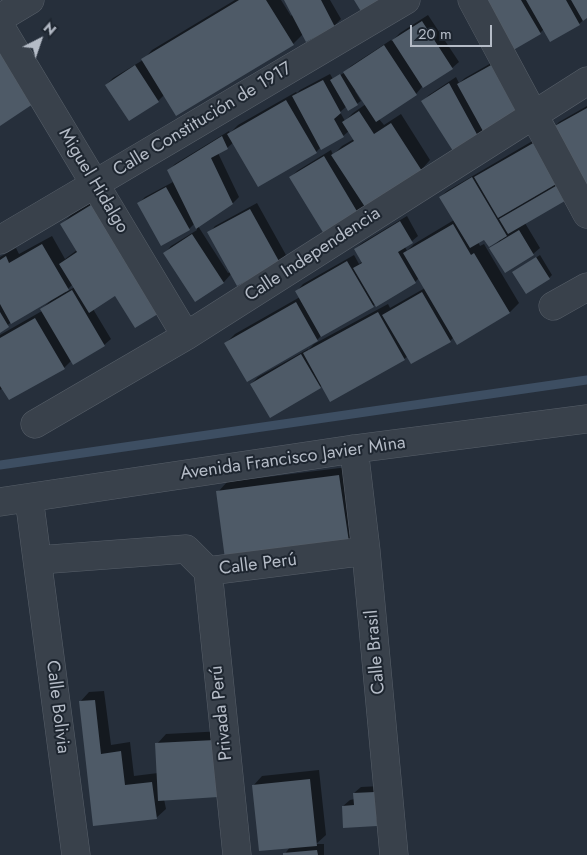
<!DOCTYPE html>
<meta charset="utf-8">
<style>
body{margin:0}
#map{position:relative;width:587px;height:855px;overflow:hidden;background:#262f3b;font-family:Jost,sans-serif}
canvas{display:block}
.north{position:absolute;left:15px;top:15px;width:50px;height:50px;-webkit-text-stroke:4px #1e2630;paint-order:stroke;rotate:41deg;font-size:14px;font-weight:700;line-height:20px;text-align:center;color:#b5bcc7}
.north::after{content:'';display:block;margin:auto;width:18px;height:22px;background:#b5bcc7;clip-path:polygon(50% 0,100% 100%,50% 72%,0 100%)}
.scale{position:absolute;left:410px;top:25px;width:82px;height:22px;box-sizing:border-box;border:2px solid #b5bcc7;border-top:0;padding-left:6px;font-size:15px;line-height:18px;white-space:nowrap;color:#b5bcc7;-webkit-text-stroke:4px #1e2630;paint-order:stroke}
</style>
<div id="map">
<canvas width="587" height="855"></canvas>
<div class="north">N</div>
<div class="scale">20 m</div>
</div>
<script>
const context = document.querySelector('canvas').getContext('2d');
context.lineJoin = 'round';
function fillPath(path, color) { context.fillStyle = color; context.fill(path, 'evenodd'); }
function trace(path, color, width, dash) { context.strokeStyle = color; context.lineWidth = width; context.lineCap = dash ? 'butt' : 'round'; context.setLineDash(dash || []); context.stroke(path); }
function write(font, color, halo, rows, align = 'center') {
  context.font = font + ' Jost,sans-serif'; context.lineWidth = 4; context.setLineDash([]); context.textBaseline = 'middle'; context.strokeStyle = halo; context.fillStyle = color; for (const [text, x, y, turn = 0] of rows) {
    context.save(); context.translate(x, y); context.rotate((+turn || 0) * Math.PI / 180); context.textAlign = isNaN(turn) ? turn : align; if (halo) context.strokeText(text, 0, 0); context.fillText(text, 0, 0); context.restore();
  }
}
const shadow = new Path2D(`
 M235,0H281L291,16L293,14L285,0H330L341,19L334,26L303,34L293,44L164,95L158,101L129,120L106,85L113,78L143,60L152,50Z
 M481,0H587V17L579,24L544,29L540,33Z
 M428,15L459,62L452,68L422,87L416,94L379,119L384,125L401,114L430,160L421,170L365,205L357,212L291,177L297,171L331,150L333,155L342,146L354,139L349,131L343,136L321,147L316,152L234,142L227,148L218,153L239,197L233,203L198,226L228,273L230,272L209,233L215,226L257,203L286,255L279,262L231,274L224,282L195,300L165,253L171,246L197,230L194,224L189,229L139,203L145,197L173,182L168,171L175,164L229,131L230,133L238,125L296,92L297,93L300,90L330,74L333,79L344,73L351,66L391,40L392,41L400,33ZM356,90L366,104L353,113L345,121L340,112L347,106L349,109L361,101L355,91Z
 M500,58L526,105L479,137L423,101L429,95L456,77L459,83L465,78Z
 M587,106V187L553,128L559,122Z
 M541,136L568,177L525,223L540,248L533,254L505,271L491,248L499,241L485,238L478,242L480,246L484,244L519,303L510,312L454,337L450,341L408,356L404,359L322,385L320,387L251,384L258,377L308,349V350L314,344L388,304L390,308L425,288L419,278L415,282L323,334L317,340L226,343L235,334L300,297L297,291L303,284L354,255L359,264L363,261L355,249L362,243L407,216L418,236L405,247L407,251L414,244L454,220L440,197L447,191Z
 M108,192L116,295L93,309L111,339L104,345L72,360L64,368L3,388L0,390V335L42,311L41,310L51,300L14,320L0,331V257L16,248L19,254L52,236L65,259L77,250L61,225L71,215ZM73,284L75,287L66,292V291Z
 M540,255L552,275L549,278L514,272Z
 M348,467L358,532L348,541L218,492L227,482Z
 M104,691L111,745L130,742L134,776L158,773L157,744L166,734L224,731L164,799L166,809L156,818L94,825L80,702L89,692Z
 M319,770L326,835L316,844H324V855H284L290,847L253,786L262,776Z
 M381,786L383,818L376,825L343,806L350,800L355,799L354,793L361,787Z`);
const stream = new Path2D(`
 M0,465L587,380`);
const building = new Path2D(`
 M239,0H266L294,45L176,116L141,59Z
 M284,0H321L335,27L306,42Z
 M354,0H382L362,13Z
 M480,0H521L541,34L510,52Z
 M526,0H566L580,25L550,42Z
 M571,0H587V18L583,21Z
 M422,21L453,69L423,88L392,40Z
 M0,42L39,100L0,126Z
 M384,45L417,95L376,122L343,72Z
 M493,64L520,113L484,133L457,84Z
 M135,65L159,102L129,121L105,85Z
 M340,74L358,105L348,111L330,80Z
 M323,80L341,113L334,119L344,137L321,150L292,96Z
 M449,83L479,138L453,151L421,101Z
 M286,100L317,153L258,187L227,134Z
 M587,108V190L551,128Z
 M359,111L374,134L391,123L422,171L365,207L331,155L354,141L342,122Z
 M222,136L228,149L211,158L233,204L196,229L167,170Z
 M535,142L558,183L498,218L474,177Z
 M324,156L358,213L324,234L289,177Z
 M472,177L507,236L489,247L484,240L470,248L439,197Z
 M561,183L570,198L508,234L499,219Z
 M166,187L190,230L161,246L137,203Z
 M99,200L166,309L135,328L115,296L89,313L59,264L77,252L60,224Z
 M250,209L280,263L237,286L207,232Z
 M400,221L413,243L398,252L416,283L376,307L353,268L362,263L354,249Z
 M453,224L471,255L474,253L510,313L457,345L403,253Z
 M519,230L534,255L505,273L489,248Z
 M192,234L224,283L195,302L163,253Z
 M42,244L69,290L11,324L0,304V260L6,256L9,263Z
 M536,257L550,279L526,294L512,272Z
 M347,261L374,307L321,337L295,291Z
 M72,290L105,346L73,365L40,309Z
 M422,292L451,342L411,364L382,315Z
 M296,302L318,341L247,382L224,343Z
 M0,312L9,327L0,333Z
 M378,312L405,360L330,402L303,353Z
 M35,318L65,369L9,400L0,386V338Z
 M301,354L321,388L270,418L250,384Z
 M339,475L349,542L225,559L216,491Z
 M95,700L101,754L121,751L125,785L152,782L157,819L93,826L79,701Z
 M215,740L218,797L158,801L155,743Z
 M310,779L317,846L259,851L252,785Z
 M375,792L377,826L343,828L342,806L354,805L353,793Z
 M317,850L318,855H283V853Z`);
const minor = new Path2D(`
 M472,0L587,214
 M0,18L30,0
 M0,26L186,336
 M0,240L406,0
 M553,306L587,287
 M35,424L186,336L587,81
 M354,449L366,551L394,855
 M29,498L76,855
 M0,502L354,449L587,419
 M38,560L186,549L208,571L366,551
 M208,571L237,855`);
const streetNames = [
 ["Calle Constitución de 1917",203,120,-31],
 ["Miguel Hidalgo",93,181,59],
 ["Calle Independencia",313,255,-33],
 ["Avenida Francisco Javier Mina",293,459,-8],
 ["Calle Perú",258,565,-7],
 ["Calle Brasil",376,652,-95],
 ["Calle Bolivia",57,707,83],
 ["Privada Perú",222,713,-96]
];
fillPath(shadow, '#0007');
trace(stream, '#3d4e62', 9);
fillPath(building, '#4e5a67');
trace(minor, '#575f69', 29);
trace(minor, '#39414b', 28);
write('18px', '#b5bcc7', '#1e2630', streetNames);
</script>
